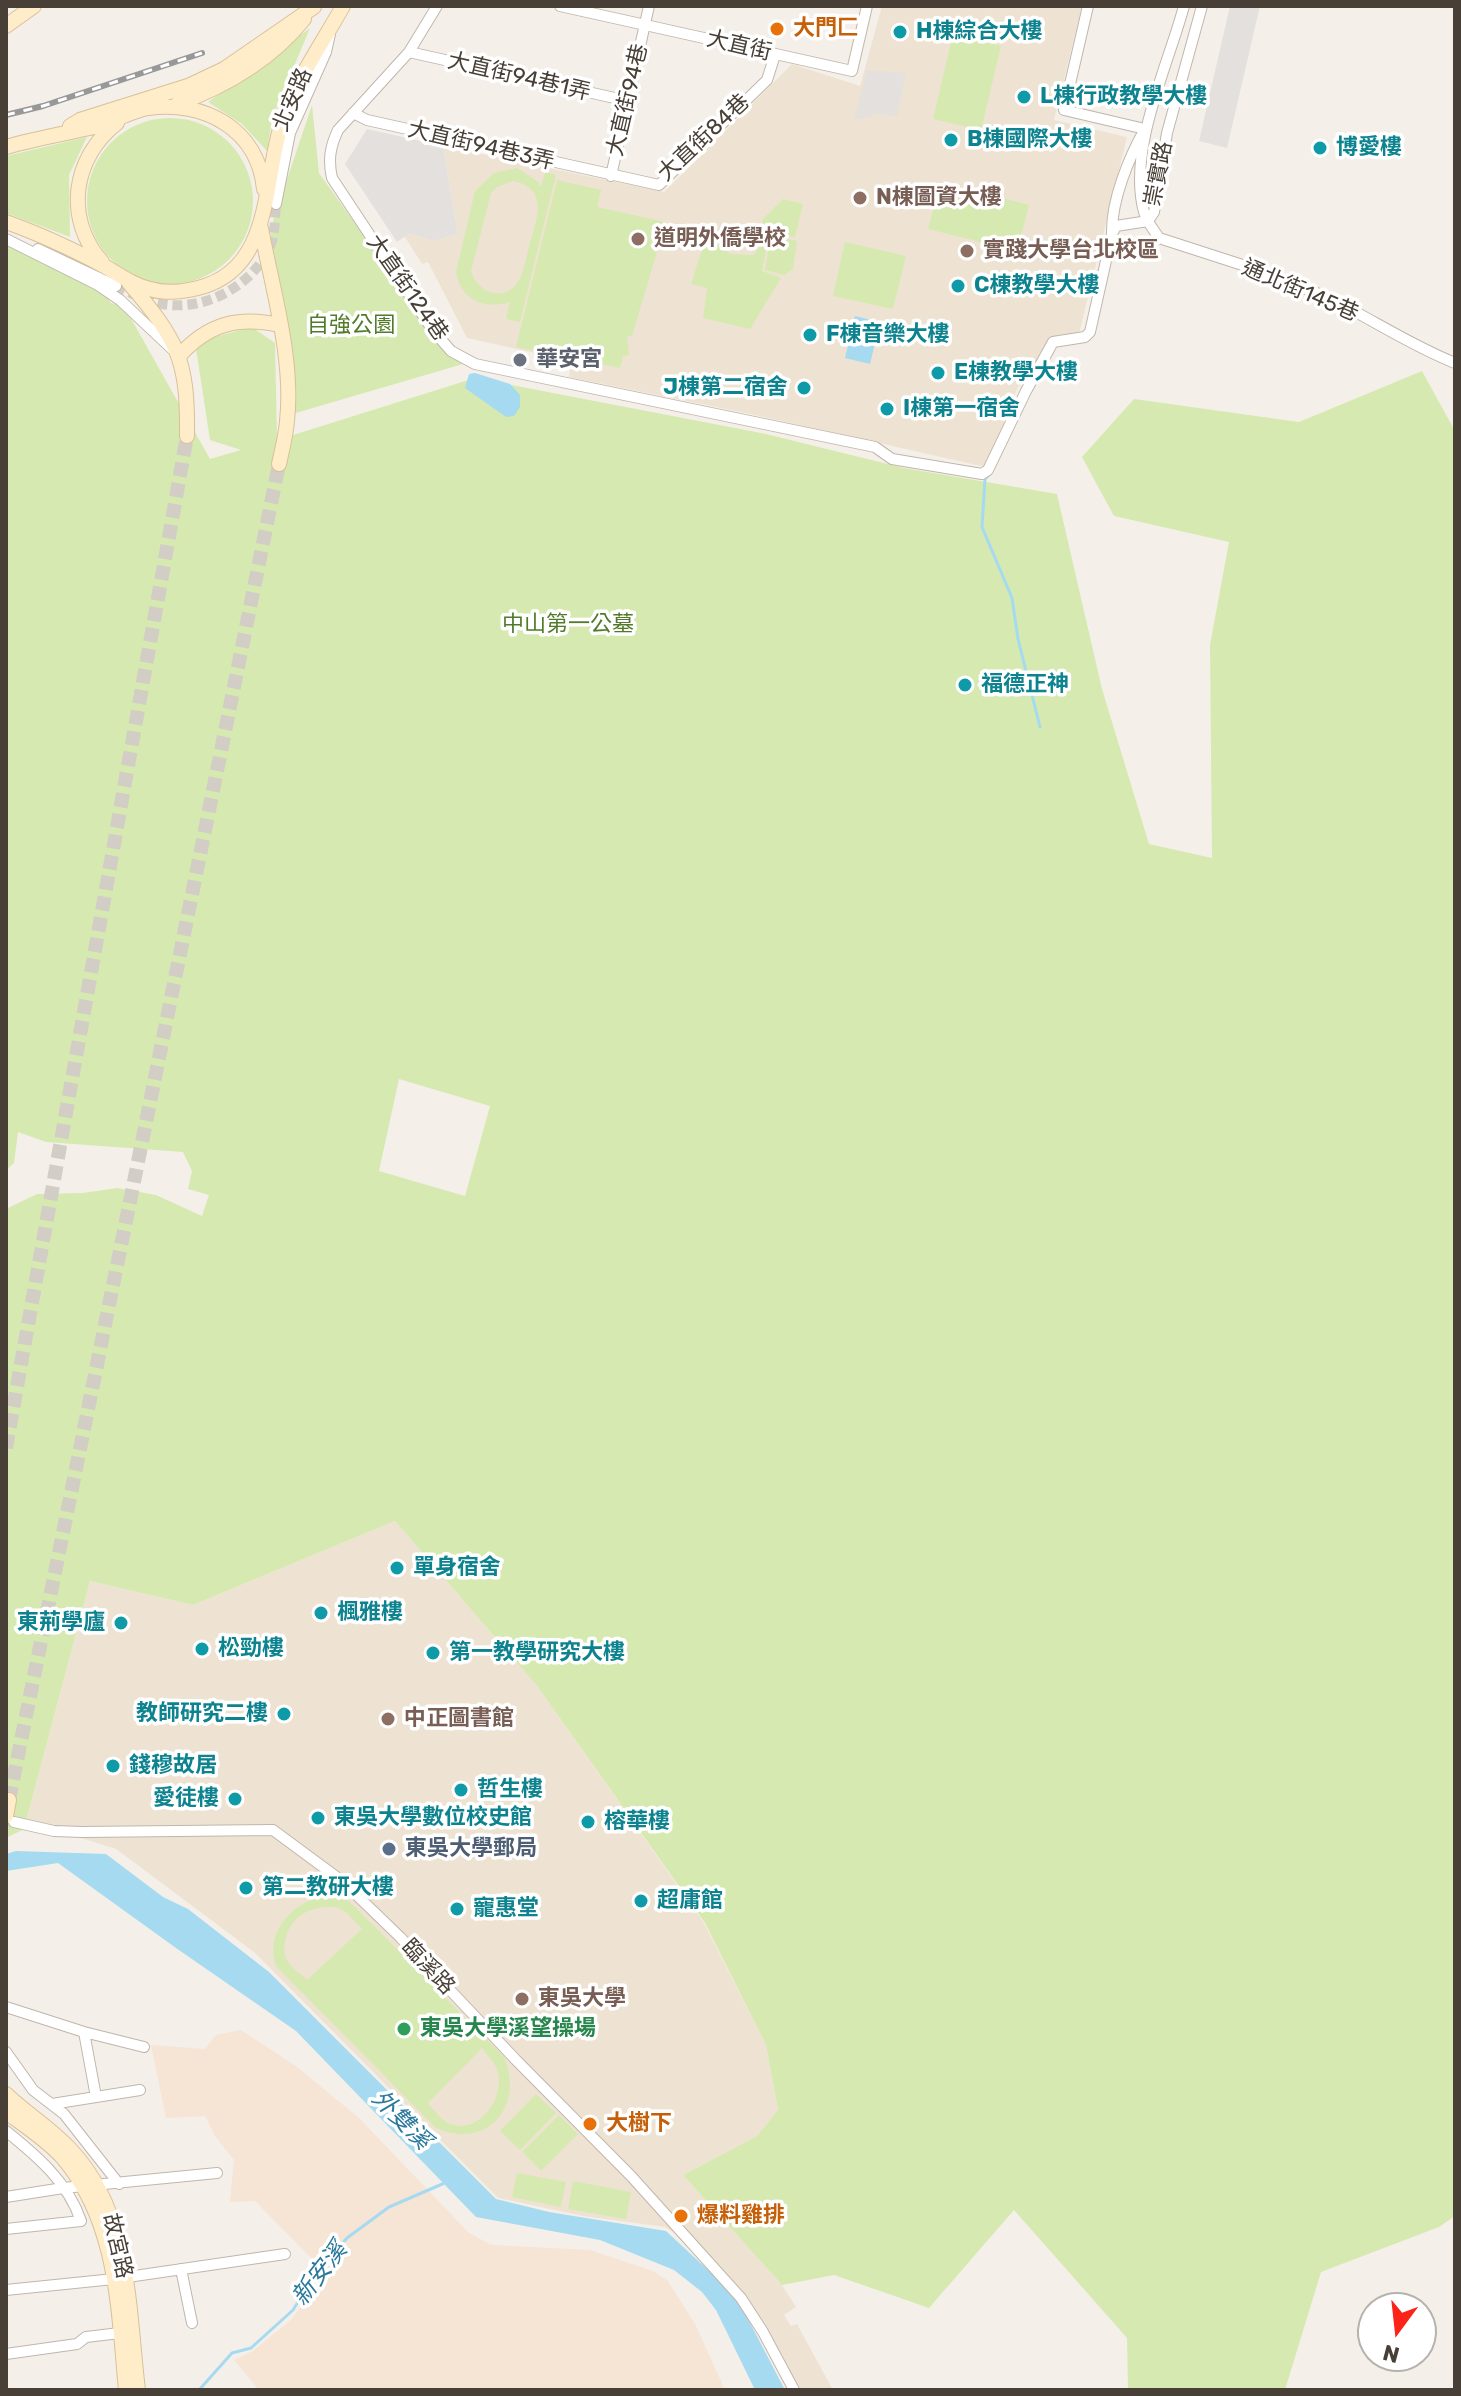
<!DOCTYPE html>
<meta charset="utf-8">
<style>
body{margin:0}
#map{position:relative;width:1461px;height:2396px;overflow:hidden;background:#f4f0e9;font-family:Rubik,sans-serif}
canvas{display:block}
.frame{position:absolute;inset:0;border:8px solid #484037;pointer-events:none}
.north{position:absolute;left:1357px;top:2292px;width:80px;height:80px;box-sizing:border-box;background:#fff;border:2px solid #b6b3af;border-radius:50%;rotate:195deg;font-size:22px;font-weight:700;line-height:32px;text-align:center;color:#484037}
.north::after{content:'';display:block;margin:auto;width:28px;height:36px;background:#fc2318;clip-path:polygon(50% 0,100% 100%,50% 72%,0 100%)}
</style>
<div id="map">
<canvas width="1461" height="2396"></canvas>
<div class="frame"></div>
<div class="north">N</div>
</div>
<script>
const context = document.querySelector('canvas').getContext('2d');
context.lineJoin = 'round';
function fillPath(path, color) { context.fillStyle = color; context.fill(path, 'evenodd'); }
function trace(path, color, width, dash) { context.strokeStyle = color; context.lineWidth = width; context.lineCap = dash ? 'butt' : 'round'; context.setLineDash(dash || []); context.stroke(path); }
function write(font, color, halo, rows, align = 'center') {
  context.font = font + ' Rubik,"Noto Sans TC",sans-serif'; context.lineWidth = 7; context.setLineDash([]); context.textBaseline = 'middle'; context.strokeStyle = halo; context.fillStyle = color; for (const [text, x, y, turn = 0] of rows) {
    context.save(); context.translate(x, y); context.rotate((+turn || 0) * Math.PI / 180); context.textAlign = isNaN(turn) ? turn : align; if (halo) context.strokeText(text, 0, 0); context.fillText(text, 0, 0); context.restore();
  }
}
const commercial = new Path2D(`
 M241,2030L296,2066L359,2118L468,2232L491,2245L590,2250L653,2271L668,2281L695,2324L725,2390H259L234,2360L253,2351L292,2319L325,2272L255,2201L230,2202L234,2160L215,2136L205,2116L166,2118L151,2045L205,2049L216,2035Z`);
const education = new Path2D(`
 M882,6H1082L1054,120L1127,137L1079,334L1047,341L1026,382L1018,387L1006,414L1002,433L985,467L755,415L569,377L571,361L467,338L428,262L422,264L405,237L408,234L434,241L458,234L443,146L664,192L792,64L860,86Z
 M395,1521L537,1686L704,1923L766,2045L778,2110L757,2136L683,2175L782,2285L796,2307L784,2315L791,2326L797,2324L833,2390H788L739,2299L693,2245L665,2227L583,2216L498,2198L254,1952L116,1849L62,1832L24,1829L90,1581L193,1605Z`);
const green = new Path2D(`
 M310,28L272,119L267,151L242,124L208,102Z
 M953,34L1001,46L981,130L933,119Z
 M312,105L319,173L440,343L463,364L289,415V337L270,230Z
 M87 201a83 83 0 1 1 166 0a83 83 0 1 1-166 0Z
 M87,137L69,175L70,237L6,213V156Z
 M517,168L537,181L541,187L545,172L556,175L520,322L506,319L510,302C484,310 461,300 456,272L475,191L494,173ZM513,181C551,189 536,221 529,247C526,258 524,273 517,283C503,303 477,292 471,271L491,193L497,187Z
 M557,180L601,190L597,207L661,221L665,225L632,336H627L629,355L623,356L620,368L516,347Z
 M940,182L1029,205L1017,251L928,229Z
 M783,199L803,204L795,237L769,235L762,271L781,278L750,329L703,318L707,288L691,284L706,237L731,254L753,255C764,243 767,236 762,220Z
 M771,236L797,241L793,269L784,275L765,270Z
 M845,242L906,256L893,309L833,296Z
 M6,245L105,294L111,303L124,306L210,459L241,450L210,440L195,342L252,327L275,343L277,440L475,378L766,434L904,468L1057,494L1102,689L1149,844L1212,858L1210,645L1229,542L1114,516L1082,457L1134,399L1299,422L1422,371L1455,431V2216L1439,2227L1321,2272L1285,2390H1128L1127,2338L1014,2210L929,2308L834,2275L782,2285L683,2175L757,2136L778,2110L766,2045L705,1923L537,1686L395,1521L193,1605L90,1581L24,1829L6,1838V1209L37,1194L83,1193L117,1188L156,1195L202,1216L209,1195L188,1189L192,1171L183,1152L46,1142L18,1132L14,1163L6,1170ZM399,1079L490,1106L465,1196L379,1171Z
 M324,1896L347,1900L352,1904L504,2057C525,2106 487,2151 436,2128L276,1966C264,1932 293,1902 324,1896ZM336,1907L346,1912L362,1929L307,1980C301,1974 293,1969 288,1962C283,1955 284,1945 286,1937C293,1913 313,1906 336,1907ZM482,2048C487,2055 494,2062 497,2069C507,2097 477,2139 446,2122C440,2118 433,2109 428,2103Z
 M536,2094L556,2113L520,2150L500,2131Z
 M559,2115L578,2134L541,2171L522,2152Z
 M517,2173L566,2182L561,2207L512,2197Z
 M573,2181L631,2192L626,2219L568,2209Z`);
const parking = new Path2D(`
 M1230,6H1260L1227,148L1199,141Z
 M867,70L906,73L897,116L879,114L854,120Z
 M367,129L443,146L458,234L434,241L409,234L397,242L345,164Z`);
const water = new Path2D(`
 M855,316L880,322L870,364L845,358Z
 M475,373L510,384L520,395V407L514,416L506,417L465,388L469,374Z
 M16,1851L106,1854L163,1897L188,1909L269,1972L496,2199L549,2212L666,2231L736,2296L785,2390H755L716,2310L702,2292L674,2270L600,2240L476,2217L296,2031L176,1948L58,1863L6,1871V1854Z`);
const stream = new Path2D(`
 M990,474L985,479L982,527L1012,598L1018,639L1040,727
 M199,2390L232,2353L251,2348L293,2310L311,2281L347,2238L389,2207L447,2182`);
const streetTunnel = new Path2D(`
 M116,286C131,293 146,301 162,304C206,312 257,284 272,241C275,230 275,216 276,204`);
const secondaryTunnel = new Path2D(`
 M6,1448L187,436
 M9,1800L279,464`);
const street = new Path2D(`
 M437,6L409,52L338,130C330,147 328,160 332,178L432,329L451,351L475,364L875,447L892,459L982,474L988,470L1026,391L1053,342L1085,337L1090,332L1112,234L1116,226L1148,221
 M560,6L852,71L867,6
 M1088,6L1064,110L1145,129C1129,157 1111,201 1112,234
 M1184,6C1168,66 1127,150 1144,212C1146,221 1154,230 1159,238L1261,271C1284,284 1309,288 1331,299C1373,320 1412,346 1455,363
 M409,52L628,101
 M353,113L367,120L659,185L767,80L775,55
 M611,176L649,6
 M276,204L290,133L326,52L330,34
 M1148,221L1154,212L1167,133L1202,6
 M6,239L98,285L120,300L172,349
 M38,249L116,286
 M14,1822L54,1831L82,1832L273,1830L342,1881L400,1937L516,2060L631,2176L741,2298L763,2332L794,2390
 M6,2007L84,2032L144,2047
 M84,2032L96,2097
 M6,2052L33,2090L64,2114L119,2184
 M52,2104L140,2090
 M6,2131C37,2156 68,2182 81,2221L6,2229
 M6,2197L63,2188L217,2173
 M181,2269L192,2323
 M6,2290L114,2279L285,2254
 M6,2354L77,2344L86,2337L120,2333`);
const secondary = new Path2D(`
 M6,26L34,6
 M177,104C226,86 271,60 304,19
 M70,126L80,120L188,86L224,69L314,7
 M6,147C34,139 62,134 90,128C110,123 129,112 148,108C204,100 258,129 264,189
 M6,222C40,234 74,250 106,267C121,276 133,285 150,289C166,294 182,292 198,288C275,269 262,178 283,119C297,78 322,44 343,6
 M261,228C272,288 294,359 287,421C286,435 282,450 279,464
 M102,262C64,219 72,158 117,123
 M129,283C178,340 188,360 187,436
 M180,355C208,324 238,316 279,325
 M6,1816L9,1800
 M6,2094C27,2114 52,2129 71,2150C131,2214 128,2308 138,2390
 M6,2112C25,2126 47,2140 63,2158C118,2223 118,2309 126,2390`);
const rail = new Path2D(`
 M6,115L43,106L202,53`);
const markers = [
 [777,29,8,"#e8710a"],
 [900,32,8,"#0f9aa8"],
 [1024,97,8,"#0f9aa8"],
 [951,140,8,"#0f9aa8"],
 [1320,148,8,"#0f9aa8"],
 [860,198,8,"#8d6e63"],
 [638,239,8,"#8d6e63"],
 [967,251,8,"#8d6e63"],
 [958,286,8,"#0f9aa8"],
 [810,335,8,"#0f9aa8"],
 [520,360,8,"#6b7280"],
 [938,373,8,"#0f9aa8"],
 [804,388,8,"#0f9aa8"],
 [887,409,8,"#0f9aa8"],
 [965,685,8,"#0f9aa8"],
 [397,1568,8,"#0f9aa8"],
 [321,1613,8,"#0f9aa8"],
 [121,1623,8,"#0f9aa8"],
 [202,1649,8,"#0f9aa8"],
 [433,1653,8,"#0f9aa8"],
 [284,1714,8,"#0f9aa8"],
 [388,1719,8,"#8d6e63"],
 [113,1766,8,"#0f9aa8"],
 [461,1790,8,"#0f9aa8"],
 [235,1799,8,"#0f9aa8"],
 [318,1818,8,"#0f9aa8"],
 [588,1822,8,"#0f9aa8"],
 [389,1849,8,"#5c6f8a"],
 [246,1888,8,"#0f9aa8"],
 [641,1901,8,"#0f9aa8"],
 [457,1909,8,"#0f9aa8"],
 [522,1999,8,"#8d6e63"],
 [404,2029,8,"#2e9e5b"],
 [590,2124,8,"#e8710a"],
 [681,2216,8,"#e8710a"]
];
const foodNames = [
 ["大門匚",793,29],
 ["大樹下",606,2124],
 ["爆料雞排",697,2216]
];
const cultureNames = [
 ["H棟綜合大樓",916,32],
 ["L棟行政教學大樓",1040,97],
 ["B棟國際大樓",967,140],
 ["博愛樓",1336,148],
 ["C棟教學大樓",974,286],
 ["F棟音樂大樓",826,335],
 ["E棟教學大樓",954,373],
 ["J棟第二宿舍",788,388,"right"],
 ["I棟第一宿舍",903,409],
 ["福德正神",981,685],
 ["單身宿舍",413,1568],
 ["楓雅樓",337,1613],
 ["東荊學廬",105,1623,"right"],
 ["松勁樓",218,1649],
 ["第一教學研究大樓",449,1653],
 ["教師研究二樓",268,1714,"right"],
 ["錢穆故居",129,1766],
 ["哲生樓",477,1790],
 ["愛徒樓",219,1799,"right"],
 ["東吳大學數位校史館",334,1818],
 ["榕華樓",604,1822],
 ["第二教研大樓",262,1888],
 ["超庸館",657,1901],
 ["寵惠堂",473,1909]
];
const streetNames = [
 ["大直街",739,46,13],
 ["大直街94巷1弄",519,77,13],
 ["北安路",293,100,-67],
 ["大直街94巷",628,100,-77],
 ["大直街84巷",704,138,-43],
 ["大直街94巷3弄",481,146,13],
 ["崇實路",1159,174,-79],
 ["大直街124巷",407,288,55],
 ["通北街145巷",1300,291,23],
 ["臨溪路",428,1967,47],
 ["故宮路",117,2246,77]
];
const educationNames = [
 ["N棟圖資大樓",876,198],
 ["道明外僑學校",654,239],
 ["實踐大學台北校區",983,251],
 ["中正圖書館",404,1719],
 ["東吳大學",538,1999]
];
const parkNames = [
 ["自強公園",351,326],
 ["中山第一公墓",568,625]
];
const worshipNames = [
 ["華安宮",536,360]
];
const serviceNames = [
 ["東吳大學郵局",405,1849]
];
const leisureNames = [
 ["東吳大學溪望操場",420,2029]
];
const waterNames = [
 ["外雙溪",401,2120,45],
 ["新安溪",320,2274,-52]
];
fillPath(commercial, '#f6e4d4');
fillPath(education, '#eee3d2');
fillPath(green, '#d6e9b1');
fillPath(parking, '#e3e0dd');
fillPath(water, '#a5daf1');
trace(stream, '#a5daf1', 3);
trace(streetTunnel, '#d2cdc5', 10, [10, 5]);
trace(secondaryTunnel, '#d2cdc5', 14, [14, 7]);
trace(street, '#c0b6ab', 12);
trace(secondary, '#d8c19a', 16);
trace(street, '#fff', 10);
trace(secondary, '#ffecc8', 14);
trace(rail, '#989898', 6);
trace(rail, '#fff', 3, [9]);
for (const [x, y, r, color] of markers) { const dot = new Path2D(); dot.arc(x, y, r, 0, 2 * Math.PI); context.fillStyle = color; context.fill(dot); trace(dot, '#fff', 3); }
write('bold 22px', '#c56008', '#fff', foodNames, 'left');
write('bold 22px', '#0d838f', '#fff', cultureNames, 'left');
write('22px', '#484037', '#fff', streetNames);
write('bold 22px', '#785e54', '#fff', educationNames, 'left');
write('22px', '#517b29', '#fff', parkNames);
write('bold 22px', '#5b616d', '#fff', worshipNames, 'left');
write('bold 22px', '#4e5e75', '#fff', serviceNames, 'left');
write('bold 22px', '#27864d', '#fff', leisureNames, 'left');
write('italic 24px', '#2a799d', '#fff', waterNames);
</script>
